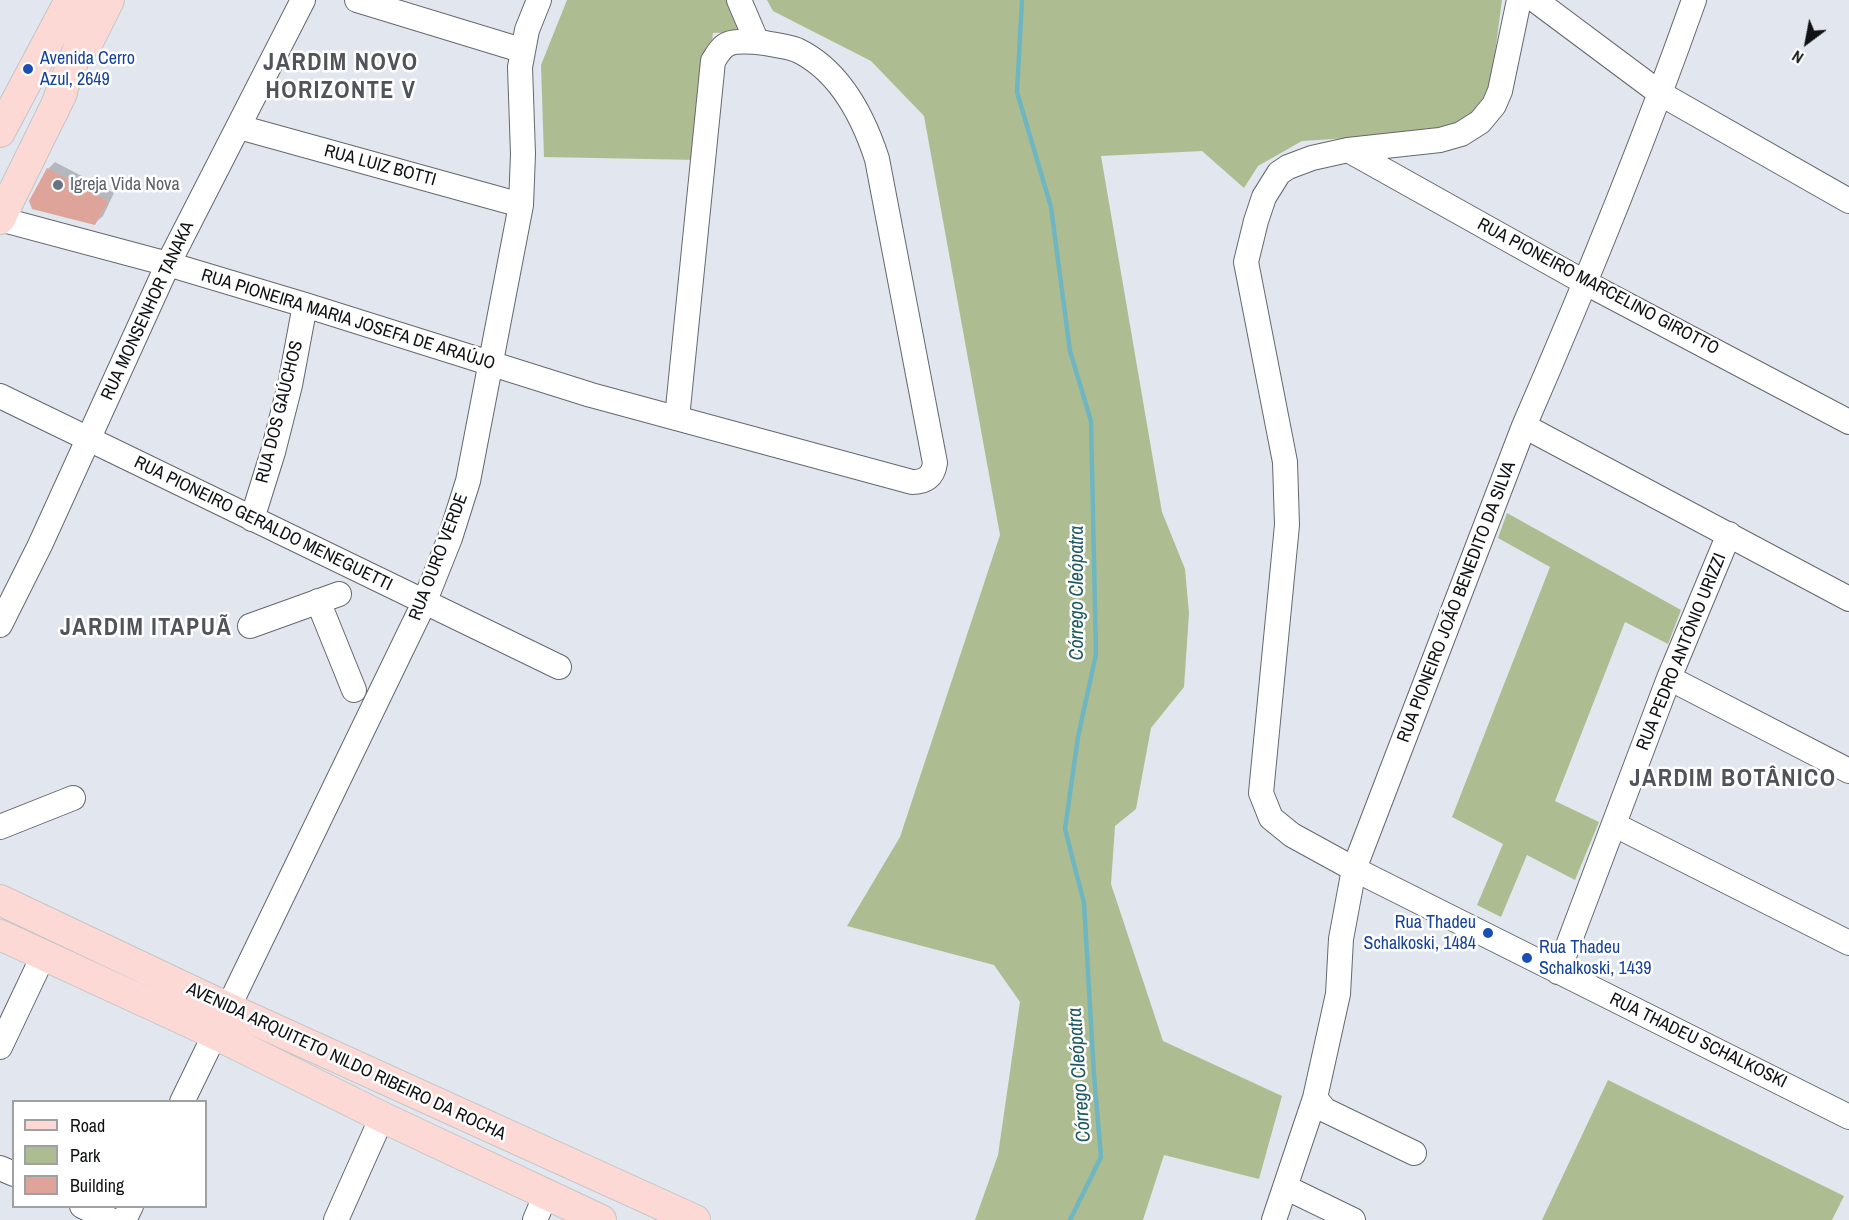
<!DOCTYPE html>
<meta charset="utf-8">
<style>
body{margin:0}
#map{position:relative;width:1849px;height:1220px;overflow:hidden;background:#e2e6ee;font-family:"Archivo Narrow",sans-serif}
canvas{display:block}
.legend{position:absolute;left:12px;top:1100px;width:195px;height:108px;box-sizing:border-box;background:#fff;border:2px solid #9fa0a1;margin:0;padding:8px 10px;list-style:none;font-size:18px;color:#0f1113}
.legend li{display:flex;align-items:center;gap:12px;height:30px}
.legend b{width:30px;border:2px solid #9fa0a1}
.north{position:absolute;left:1777px;top:12px;width:60px;height:60px;-webkit-text-stroke:4px #fff;paint-order:stroke;rotate:212deg;font-size:16px;font-weight:700;line-height:24px;text-align:center;color:#0f1113}
.north::after{content:'';display:block;margin:auto;width:21px;height:27px;background:#0f1113;clip-path:polygon(50% 0,100% 100%,50% 72%,0 100%)}
</style>
<div id="map">
<canvas width="1849" height="1220"></canvas>
<ul class="legend">
<li><b style="height:8px;background:#fdd9d6"></b>Road</li>
<li><b style="height:16px;background:#aebd91"></b>Park</li>
<li><b style="height:16px;background:#dea499"></b>Building</li>
</ul>
<div class="north">N</div>
</div>
<script>
const context = document.querySelector('canvas').getContext('2d');
context.lineJoin = 'round';
function fillPath(path, color) { context.fillStyle = color; context.fill(path, 'evenodd'); }
function trace(path, color, width, dash) { context.strokeStyle = color; context.lineWidth = width; context.lineCap = dash ? 'butt' : 'round'; context.setLineDash(dash || []); context.stroke(path); }
function write(font, color, halo, rows, align = 'center') {
  context.font = font + ' "Archivo Narrow",sans-serif'; context.lineWidth = 5; context.setLineDash([]); context.textBaseline = 'middle'; context.strokeStyle = halo; context.fillStyle = color; for (const [text, x, y, turn = 0] of rows) {
    context.save(); context.translate(x, y); context.rotate((+turn || 0) * Math.PI / 180); context.textAlign = isNaN(turn) ? turn : align; if (halo) context.strokeText(text, 0, 0); context.fillText(text, 0, 0); context.restore();
  }
}
const green = new Path2D(`
 M567,0H733L741,32L713,33L699,160L544,157L541,65Z
 M767,0H1502L1490,92L1473,120L1443,132L1302,141L1258,166L1244,188L1202,151L1101,156L1162,512L1185,569L1189,613L1184,687L1151,728L1136,809L1115,826L1111,884L1163,1041L1282,1096L1259,1179L1164,1155L1143,1220H975L998,1155L1020,1002L994,965L847,926L900,837L1000,535L924,116L871,61L773,11Z
 M1507,513L1681,610L1668,644L1625,622L1555,801L1599,822L1575,880L1527,855L1501,917L1477,905L1503,844L1452,817L1550,567L1498,538Z
 M1608,1080L1844,1196L1832,1220H1542Z`);
const shadow = new Path2D(`
 M55,162L114,193L103,216L95,223L48,169Z`);
const stream = new Path2D(`
 M1022,0L1017,92L1051,207L1070,351L1091,421L1096,654L1078,737L1065,829L1084,903L1094,1075L1101,1157L1070,1220`);
const building = new Path2D(`
 M47,168L108,201L95,225L32,209L29,201Z`);
const minor = new Path2D(`
 M357,0L521,50
 M739,0L757,42
 M1519,0L1500,91L1494,105L1480,122L1461,134L1440,140L1348,150L1312,158L1288,167L1279,173L1264,197L1256,221L1246,262L1285,462L1287,525L1261,793L1271,818L1292,835L1354,869L1849,1117
 M1535,0L1661,94L1849,201
 M239,127L521,205
 M1348,150L1584,282L1849,422
 M0,219L168,264L305,305L591,395L912,482C925,482 933,477 935,463L877,159C863,116 839,70 797,50C787,46 775,45 765,43C756,42 737,40 728,44C721,47 717,55 713,61L677,418
 M0,396L559,667
 M1524,426L1849,599
 M252,519L273,452L290,385L305,305
 M318,601L354,690
 M0,625L40,545L168,264L303,0
 M250,626L339,594
 M1669,678L1849,771
 M1615,825L1849,943
 M0,827L73,798
 M1558,972L1669,678L1729,534
 M228,1008L424,603L450,538L468,481L521,205L523,154L520,67L527,30L539,0
 M0,1047L44,954
 M1315,1098L1325,1110L1414,1153
 M182,1102L215,1034
 M0,1168L14,1174
 M1285,1187L1353,1220
 M82,1206L111,1220
 M124,1220L131,1206
 M336,1220L382,1117
 M535,1220L546,1194
 M1274,1220L1315,1098L1338,994L1341,939L1354,869L1524,426C1585,286 1643,144 1694,0`);
const major = new Path2D(`
 M88,42L109,0
 M0,132L70,0C80,6 89,12 88,24L54,110
 M0,219L62,93
 M0,900L228,1008L695,1220
 M0,935L215,1034L382,1117L601,1220`);
const markers = [
 [28,69,6,"#1a4fb4"],
 [58,185,6,"#6b7280"],
 [1488,933,6,"#1a4fb4"],
 [1527,958,6,"#1a4fb4"]
];
const transitNames = [
 ["Avenida Cerro",40,59],
 ["Azul, 2649",40,80],
 ["Rua Thadeu",1476,923,"right"],
 ["Schalkoski, 1484",1476,944,"right"],
 ["Rua Thadeu",1539,948],
 ["Schalkoski, 1439",1539,969]
];
const streetNames = [
 ["RUA LUIZ BOTTI",380,166,15],
 ["RUA PIONEIRO MARCELINO GIROTTO",1598,287,28],
 ["RUA MONSENHOR TANAKA",148,311,-65],
 ["RUA PIONEIRA MARIA JOSEFA DE ARAÚJO",348,320,17],
 ["RUA DOS GAÚCHOS",280,412,-76],
 ["RUA PIONEIRO GERALDO MENEGUETTI",263,524,26],
 ["RUA OURO VERDE",439,557,-69],
 ["RUA PIONEIRO JOÃO BENEDITO DA SILVA",1457,602,-69],
 ["RUA PEDRO ANTÔNIO URIZZI",1682,652,-68],
 ["RUA THADEU SCHALKOSKI",1698,1041,26],
 ["AVENIDA ARQUITETO NILDO RIBEIRO DA ROCHA",346,1062,25]
];
const worshipNames = [
 ["Igreja Vida Nova",70,185]
];
const waterNames = [
 ["Córrego Cleópatra",1078,593,-90],
 ["Córrego Cleópatra",1080,1075,-94]
];
const districtNames = [
 ["JARDIM NOVO",341,64],
 ["HORIZONTE V",341,92],
 ["JARDIM ITAPUÃ",146,629],
 ["JARDIM BOTÂNICO",1733,780]
];
fillPath(green, '#aebd91');
fillPath(shadow, '#0003');
trace(stream, '#70b6c0', 4.5);
fillPath(building, '#dea499');
trace(minor, '#64686f', 26);
trace(major, '#c5c6c6', 32);
trace(minor, '#fff', 24);
trace(major, '#fdd9d6', 30);
for (const [x, y, r, color] of markers) { const dot = new Path2D(); dot.arc(x, y, r, 0, 2 * Math.PI); context.fillStyle = color; context.fill(dot); trace(dot, '#fff', 2); }
write('18px', '#164399', '#fff', transitNames, 'left');
write('18px', '#0f1113', '#fff', streetNames);
write('18px', '#5b616d', '#fff', worshipNames, 'left');
write('italic 20px', '#1f5a62', '#fff', waterNames);
context.letterSpacing = '1.5px';
write('bold 24px', '#50535a', '#fff', districtNames);
context.letterSpacing = '0px';
</script>
